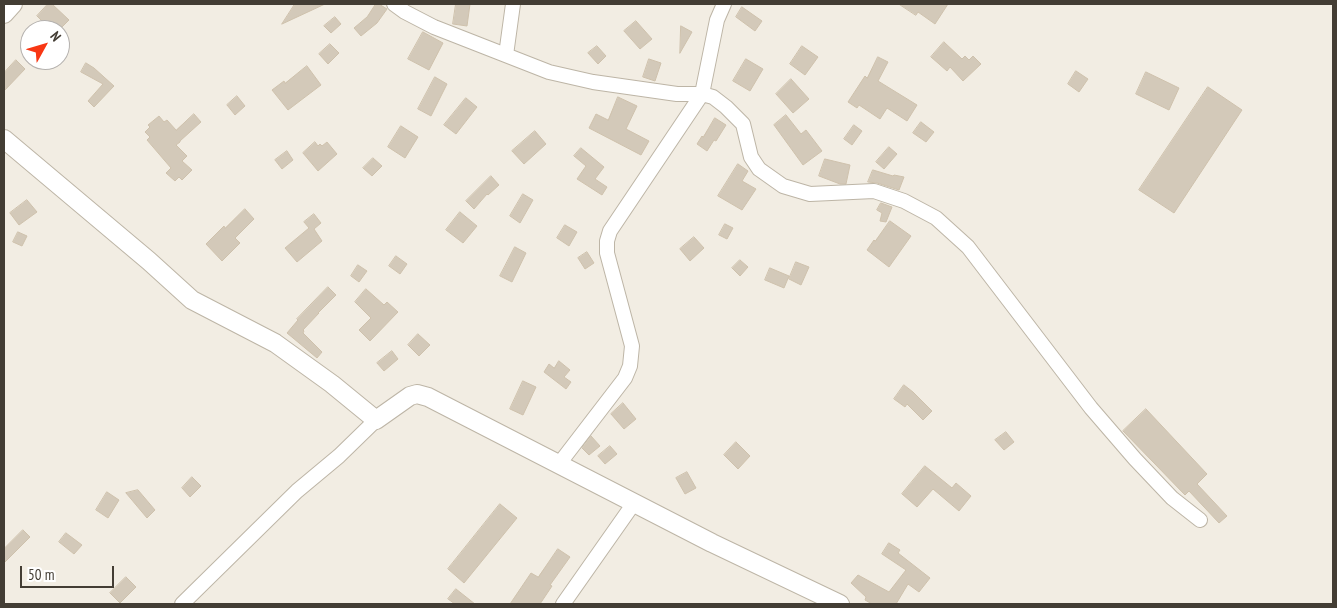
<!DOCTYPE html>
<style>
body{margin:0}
#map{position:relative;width:1337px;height:608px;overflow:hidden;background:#f2ede3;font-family:"PT Sans Narrow",sans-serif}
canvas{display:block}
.frame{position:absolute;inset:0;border:5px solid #433d34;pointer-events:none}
.north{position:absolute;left:20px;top:20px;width:50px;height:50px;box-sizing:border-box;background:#fff;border:1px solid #b4b1ae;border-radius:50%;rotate:51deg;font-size:14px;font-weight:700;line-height:20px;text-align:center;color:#433d34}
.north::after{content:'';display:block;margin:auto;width:18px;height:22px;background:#f83714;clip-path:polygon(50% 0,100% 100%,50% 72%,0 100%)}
.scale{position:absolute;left:20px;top:566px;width:94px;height:22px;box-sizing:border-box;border:2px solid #433d34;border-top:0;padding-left:6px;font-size:15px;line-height:18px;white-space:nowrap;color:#433d34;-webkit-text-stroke:4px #fff;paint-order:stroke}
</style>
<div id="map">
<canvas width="1337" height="608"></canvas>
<div class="frame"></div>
<div class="north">N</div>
<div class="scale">50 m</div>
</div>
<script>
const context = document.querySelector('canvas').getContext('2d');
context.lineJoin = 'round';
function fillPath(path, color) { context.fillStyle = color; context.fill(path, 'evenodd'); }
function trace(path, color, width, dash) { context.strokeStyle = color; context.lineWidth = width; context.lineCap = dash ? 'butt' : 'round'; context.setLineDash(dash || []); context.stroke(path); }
const building = new Path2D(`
 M48,4H52L69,20L59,30H51L37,16Z
 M295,4H325L282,24Z
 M376,4H379L387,9L377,23L361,36L354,28L367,17Z
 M456,4H470L467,26L453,24Z
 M899,4H948L935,24L918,12L916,15Z
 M742,7L762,21L755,31L736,17Z
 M335,17L341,24L331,33L324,26Z
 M636,21L652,39L640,49L624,31Z
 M681,26L692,32L680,53Z
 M423,32L443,43L429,70L408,59Z
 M944,42L962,59L965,56L969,60L973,56L981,64L963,81L950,67L947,71L931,57Z
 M330,44L339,53L328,64L319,54Z
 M597,46L606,56L598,64L588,53Z
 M802,46L818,57L805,75L790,64Z
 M878,57L888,62L878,81L917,105L907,121L887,108L880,119L859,105L857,108L848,102L865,76L867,78Z
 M649,59L661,63L655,81L643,77Z
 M746,59L763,69L750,91L733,81Z
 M16,60L25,69L4,91V73Z
 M86,63L94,68L114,86L94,107L88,101L103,84L81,72Z
 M307,66L321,85L288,110L272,90L284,81L285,83Z
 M1076,71L1088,79L1079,92L1068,84Z
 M1146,72L1179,88L1169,110L1136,94Z
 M435,77L447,84L431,116L418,109Z
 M791,79L809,99L793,113L776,94Z
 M1208,87L1242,110L1174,213L1139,190Z
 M237,96L245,106L235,115L227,105Z
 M618,97L637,106L626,129L649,141L641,155L589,128L596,114L608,120Z
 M466,98L477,107L456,134L444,125Z
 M194,114L201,122L180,141V142L176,145L187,156L182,161L192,170L182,180L179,177L175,181L166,173L171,168L147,140L150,137L145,132L150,127L148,125L159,116L164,122L167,120L176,130Z
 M786,115L801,134L806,130L822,151L803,165L774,125Z
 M715,118L726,125L716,141L714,140L707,151L697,144L702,136L703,137Z
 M921,122L934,132L926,142L913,133Z
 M854,125L862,131L852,145L844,139Z
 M401,126L418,137L405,158L388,147Z
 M535,131L546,144L524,164L512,151Z
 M315,142L318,146L320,144L322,146L327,142L337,154L318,171L303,153Z
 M889,147L897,154L884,169L876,162Z
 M581,148L604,167L595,179L607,187L602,195L577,179L586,166L574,156Z
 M287,151L293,160L282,169L275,160Z
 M373,158L382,166L372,176L363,168Z
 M825,159L850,165L846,184H840L819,176Z
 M738,164L748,171L742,181L756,189L742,210L718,196Z
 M873,170L893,176L894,175L904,177L899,190L877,183L868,182Z
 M491,176L499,185L488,195L487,194L474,209L466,201Z
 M523,194L533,200L520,223L510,216Z
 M27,200L37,212L19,225L10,213Z
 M881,203L892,207L886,222L880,221L882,213L877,210Z
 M245,209L254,219L235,238L240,243L222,261L206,244L224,226L225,228Z
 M460,212L477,226L463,243L446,230Z
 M314,214L321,223L314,229L322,241L297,262L285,248L309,228L304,222Z
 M890,221L911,236L889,267L867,250L874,240L875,241Z
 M725,224L733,228L727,239L719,235Z
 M565,225L577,232L569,246L557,238Z
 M18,232L27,236L22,246L13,242Z
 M694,237L704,248L690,261L680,249Z
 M515,247L526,253L512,282L500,276Z
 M587,252L594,263L585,269L578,258Z
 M396,256L407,264L400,274L389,266Z
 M740,260L748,267L740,276L732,268Z
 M796,262L809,267L801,285L789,279Z
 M358,265L367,271L359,282L351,276Z
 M770,268L789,276L784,288L765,280Z
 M328,287L336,295L318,313H319L303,330L304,331L303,333L322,352L317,358L287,333L298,320L297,319Z
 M366,289L384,305L387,302L398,312L370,341L359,330L371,318L355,302Z
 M418,334L430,345L419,356L408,345Z
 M392,351L398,359L384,371L377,363Z
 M559,361L570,370L564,377L571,382L566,389L544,372L549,364L554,368Z
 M523,381L536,387L523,415L510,409Z
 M904,385L913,392L932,411L923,420L907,404L905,407L894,399Z
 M623,403L636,419L624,429L611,414Z
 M1146,409L1207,474L1197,484L1227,516L1219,523L1189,491L1185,495L1123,431Z
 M1006,432L1014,442L1004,450L995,440Z
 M591,436L600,446L589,455L582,448Z
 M736,442L750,456L738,469L724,455Z
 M610,446L617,454L605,464L598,456Z
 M925,466L952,488L956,483L971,496L959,511L933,489L917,507L902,494Z
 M687,472L696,488L685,494L676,478Z
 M192,477L201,486L190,497L182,488Z
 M138,490L155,510L147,518L126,493Z
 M107,492L119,500L108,518L96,510Z
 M500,504L517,518L464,583L448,569Z
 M23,530L30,537L4,563V549Z
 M66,533L82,545L74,554L59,542Z
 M889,543L900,550L898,553L930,578L919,592L908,584L896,604H872L865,600L866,597L851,583L858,575L889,592L906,570L882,554Z
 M558,549L570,557L550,585L552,586L540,604H510L531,573L538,577Z
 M126,577L136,587L120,603L110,593Z
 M456,589L475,604H455L448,599Z`);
const minor = new Path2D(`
 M394,4L405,12L434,27L549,72L593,82L677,94H702L713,97L726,107L743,124L751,157L759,169L783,186L810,194L874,191L904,201L936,218L968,247L1091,408L1135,459L1172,498L1200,520
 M506,55L513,4
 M559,464L625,378L630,366L632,346L607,253V241L610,231L702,94L717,20L724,4
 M182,604L297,491L339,456L376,420
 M563,604L634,503`);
const tertiary = new Path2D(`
 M4,14L13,4
 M4,139L149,261L192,300L275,343L332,384L376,420L410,396L417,394L428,397L712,543L840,604`);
fillPath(building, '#d3c9b9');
trace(building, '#cec1ac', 1);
trace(minor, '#bdb5a6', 16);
trace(tertiary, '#bdb5a6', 20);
trace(minor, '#fff', 14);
trace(tertiary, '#fff', 18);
</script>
